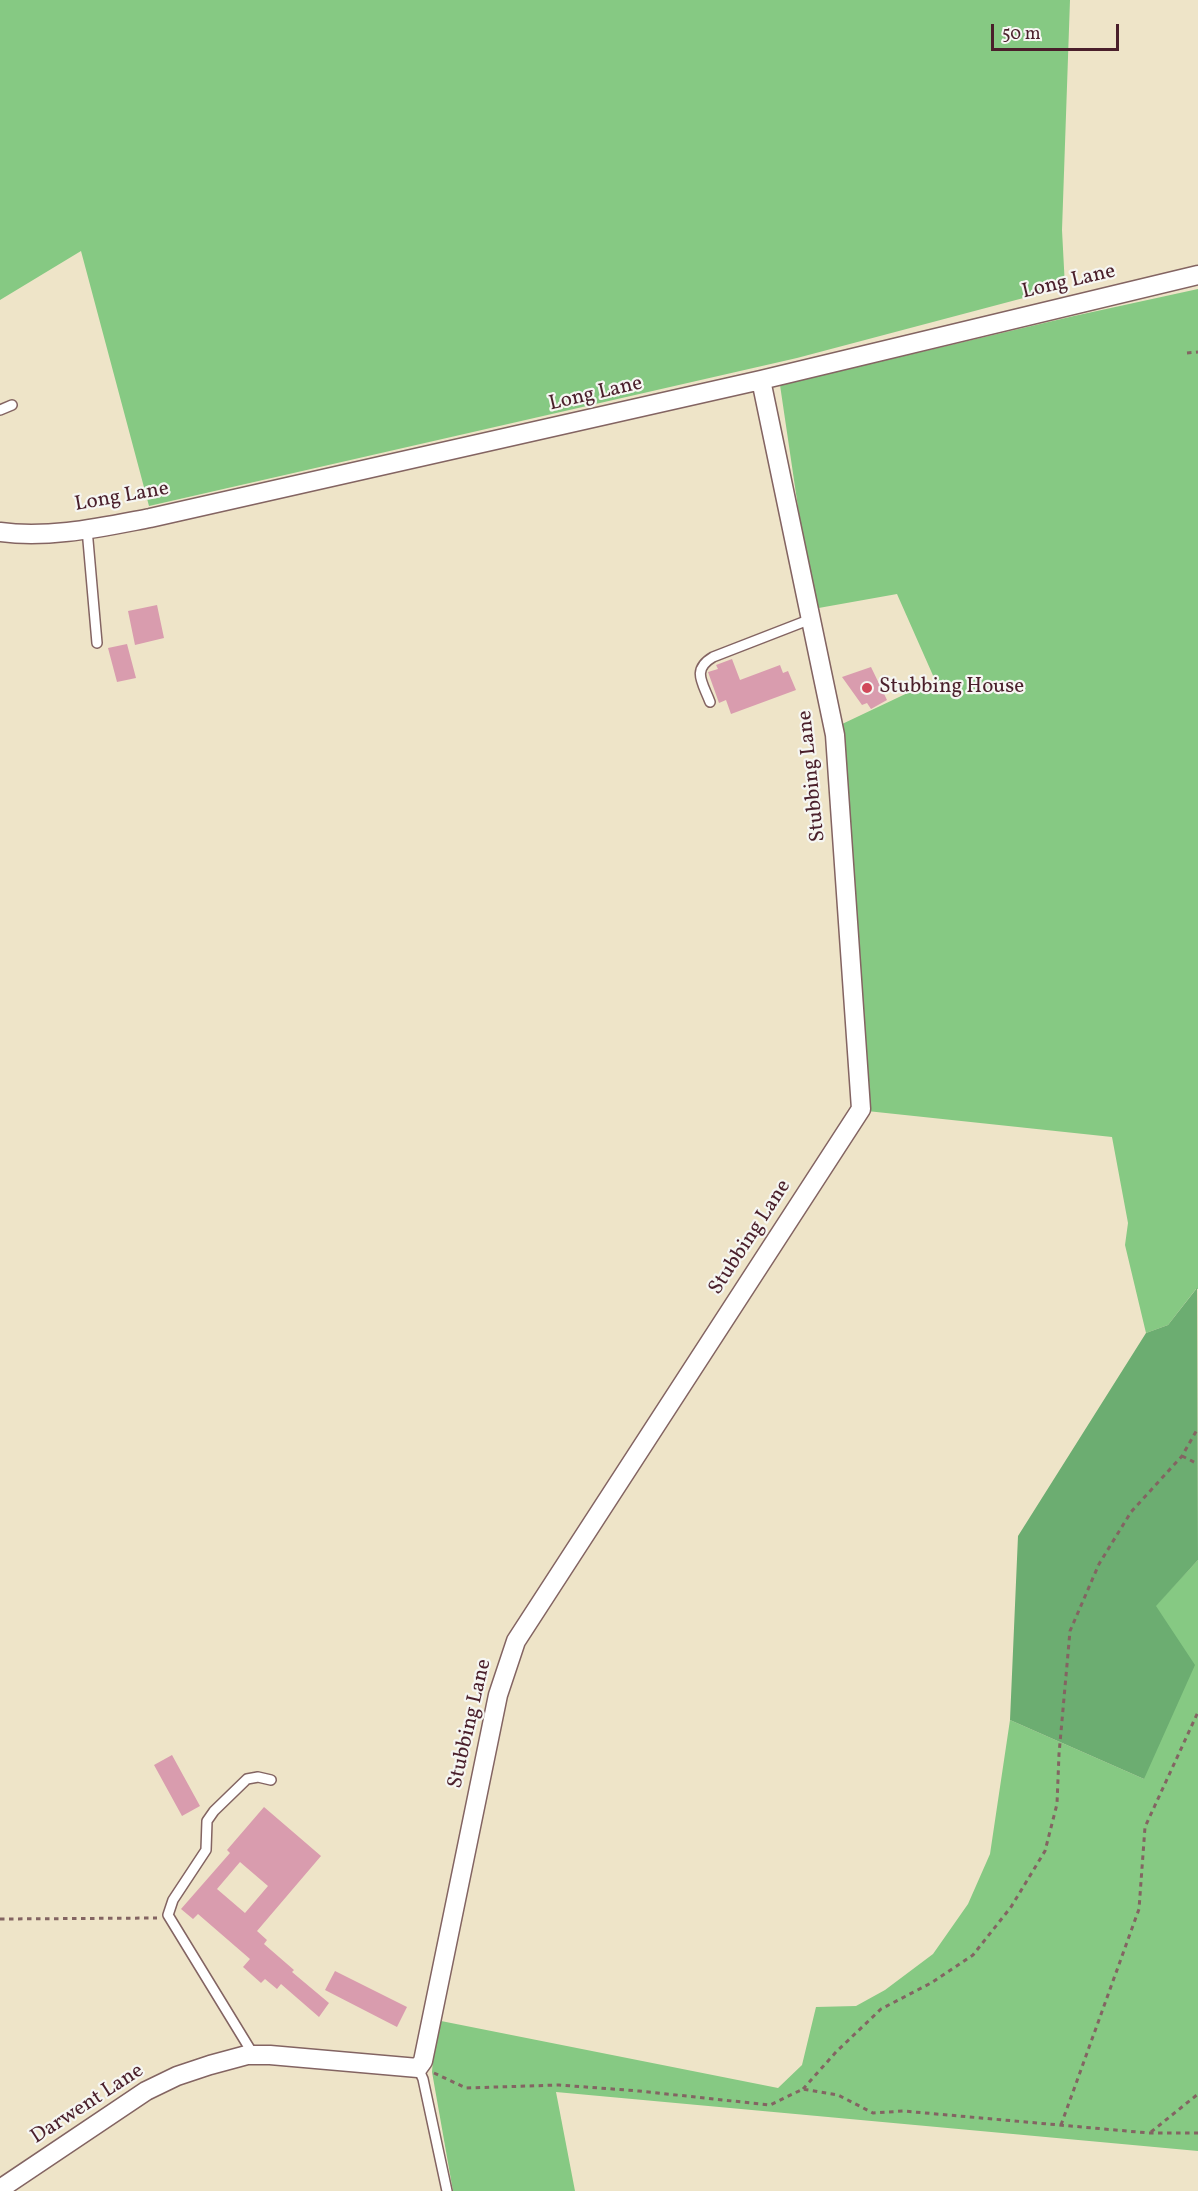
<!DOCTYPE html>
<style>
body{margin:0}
#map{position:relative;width:1198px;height:2191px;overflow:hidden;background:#eee4c8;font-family:Vollkorn,serif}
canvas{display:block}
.scale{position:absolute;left:991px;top:24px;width:128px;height:27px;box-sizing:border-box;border:3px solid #4a1f2b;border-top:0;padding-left:8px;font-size:18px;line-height:21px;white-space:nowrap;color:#4a1f2b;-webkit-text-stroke:4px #f6f6f2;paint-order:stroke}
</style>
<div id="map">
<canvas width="1198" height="2191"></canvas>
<div class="scale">50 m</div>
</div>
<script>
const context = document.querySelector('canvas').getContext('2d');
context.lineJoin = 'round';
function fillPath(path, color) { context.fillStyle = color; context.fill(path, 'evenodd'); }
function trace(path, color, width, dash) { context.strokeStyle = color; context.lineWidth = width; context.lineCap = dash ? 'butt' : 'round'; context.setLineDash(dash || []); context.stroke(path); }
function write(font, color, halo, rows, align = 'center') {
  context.font = font + ' Vollkorn,serif'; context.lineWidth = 4.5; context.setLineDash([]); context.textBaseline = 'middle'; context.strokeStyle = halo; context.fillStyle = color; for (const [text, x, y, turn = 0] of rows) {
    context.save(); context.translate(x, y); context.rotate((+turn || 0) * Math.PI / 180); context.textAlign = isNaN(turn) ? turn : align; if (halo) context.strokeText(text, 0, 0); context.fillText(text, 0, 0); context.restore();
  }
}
const green = new Path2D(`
 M0,0H1070L1062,230L1065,287L797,358L149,506L81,251L0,300Z
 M1198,289V1289H1196L1168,1325L1146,1333L1125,1245L1128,1223L1112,1137L867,1111L840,725L935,680L897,594L813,609L780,385L1074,316Z
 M1198,1560V2151L556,2092L575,2191H453L432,2072L436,2020L778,2088L802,2065L816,2007L856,2006L885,1990L933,1954L968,1904L990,1854L1010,1720L1144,1779L1155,1606Z`);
const forest = new Path2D(`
 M1197,1288L1198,1560L1156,1606L1195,1665L1144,1779L1010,1720L1018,1536L1146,1333L1168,1325Z`);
const building = new Path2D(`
 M157,605L164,638L135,645L128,611Z
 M127,644L136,678L117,682L108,648Z
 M732,659L740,680L780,665L783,673L788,671L796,690L731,714L726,700L719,703L708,672L718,669L716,665Z
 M871,667L887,700L871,709L867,703L862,705L842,677Z
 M172,1755L200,1806L182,1816L154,1765Z
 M264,1807L321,1856L257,1931L267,1940L264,1944L294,1970L292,1972L329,2003L319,2017L281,1984L277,1989L265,1979L261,1983L243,1967L250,1959L198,1914L193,1919L181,1909L230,1853L227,1850ZM240,1862L268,1886L245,1913L217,1889Z
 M335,1971L407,2007L397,2027L325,1990Z`);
const path = new Path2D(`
 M1187,353L1198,352
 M1182,1456L1198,1464
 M0,1919L157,1918
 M434,2073L466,2088L559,2085L639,2091L770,2105L803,2089L838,2095L873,2113L903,2111L1149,2133H1198
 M803,2089L836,2052L881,2009L931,1983L973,1955L1011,1907L1045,1851L1057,1804L1059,1754L1070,1631L1099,1564L1131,1512L1182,1456L1198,1428
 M1061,2125L1139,1909L1145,1827L1198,1712
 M1151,2132L1198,2094`);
const lane = new Path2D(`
 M0,410L12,405
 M87,529L97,643
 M710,702C703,683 691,670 713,657L811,619
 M253,2054L168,1915L173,1900L206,1850L207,1821L214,1811L247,1779L258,1777L271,1780
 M418,2068L423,2079L447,2191`);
const street = new Path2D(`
 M0,532C49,539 102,527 150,518L761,380L1198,275
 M0,2189L146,2091L177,2076L210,2065L247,2055H270L418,2068L423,2061L498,1695L516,1641L861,1109L835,735L761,380`);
const markers = [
 [867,688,6,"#d1495b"]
];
const streetNames = [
 ["Long Lane",1069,283,-13],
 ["Long Lane",596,395,-13],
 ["Long Lane",122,498,-10],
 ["Stubbing Lane",813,776,-96],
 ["Stubbing Lane",751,1238,-57],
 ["Stubbing Lane",471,1724,-77],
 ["Darwent Lane",88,2105,-33]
];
const poiNames = [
 ["Stubbing House",879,688]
];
fillPath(green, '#86c983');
fillPath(forest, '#6cad71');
fillPath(building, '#d99cae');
trace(lane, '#836462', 12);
trace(street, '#836462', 21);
trace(path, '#836462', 3, [4.5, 4.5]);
trace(lane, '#fff', 9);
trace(street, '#fff', 18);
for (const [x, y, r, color] of markers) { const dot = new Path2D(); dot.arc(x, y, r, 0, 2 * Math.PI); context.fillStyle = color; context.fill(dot); trace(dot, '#f6f6f2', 2); }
write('21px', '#4a1f2b', '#f6f6f2', streetNames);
write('21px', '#4a1f2b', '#f6f6f2', poiNames, 'left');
</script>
